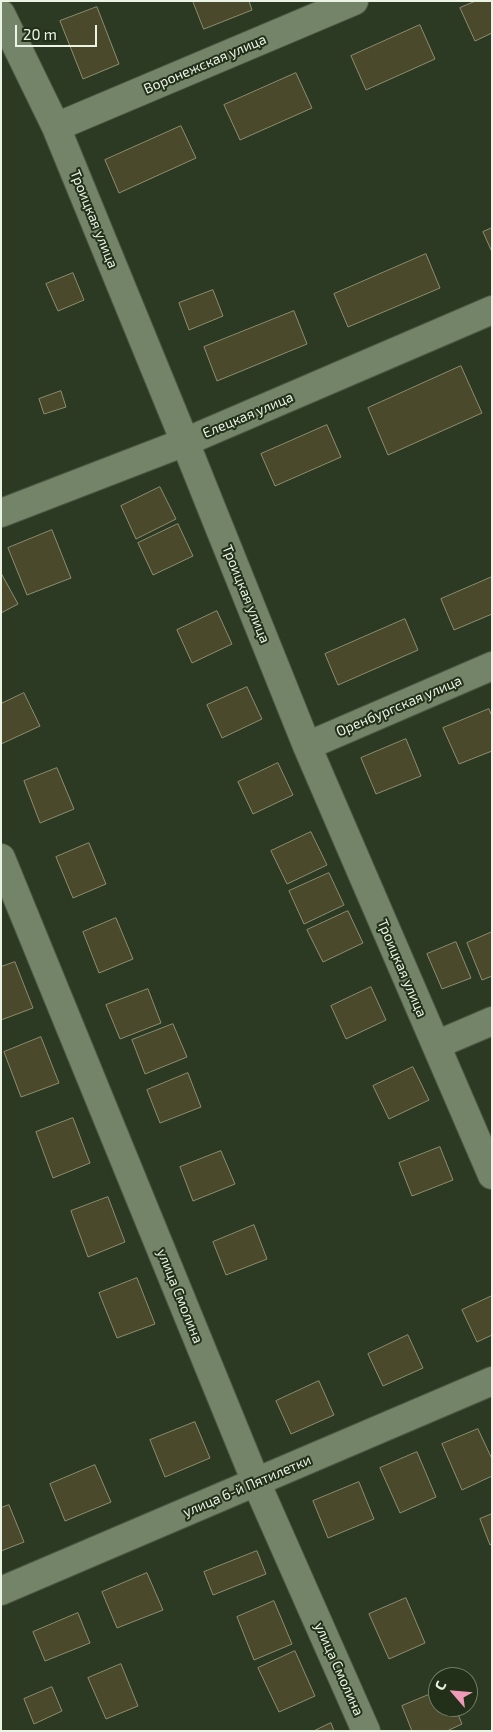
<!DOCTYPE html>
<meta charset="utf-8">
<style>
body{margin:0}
#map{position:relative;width:493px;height:1732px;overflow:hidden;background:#2c3a23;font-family:"Exo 2",sans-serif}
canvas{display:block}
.frame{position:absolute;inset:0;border:2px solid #eaf3e4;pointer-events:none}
.north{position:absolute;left:428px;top:1667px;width:50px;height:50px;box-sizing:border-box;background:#223019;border:1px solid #727e6a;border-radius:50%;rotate:297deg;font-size:14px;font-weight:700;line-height:20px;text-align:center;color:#eaf3e4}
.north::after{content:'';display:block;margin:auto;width:18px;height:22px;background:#ef9ab8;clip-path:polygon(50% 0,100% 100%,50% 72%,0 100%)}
.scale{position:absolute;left:15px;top:25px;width:82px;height:22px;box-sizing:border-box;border:2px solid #eaf3e4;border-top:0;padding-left:6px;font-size:15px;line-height:18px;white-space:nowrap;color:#eaf3e4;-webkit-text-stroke:4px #223019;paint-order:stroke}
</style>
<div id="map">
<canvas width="493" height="1732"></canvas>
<div class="frame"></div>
<div class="north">С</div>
<div class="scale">20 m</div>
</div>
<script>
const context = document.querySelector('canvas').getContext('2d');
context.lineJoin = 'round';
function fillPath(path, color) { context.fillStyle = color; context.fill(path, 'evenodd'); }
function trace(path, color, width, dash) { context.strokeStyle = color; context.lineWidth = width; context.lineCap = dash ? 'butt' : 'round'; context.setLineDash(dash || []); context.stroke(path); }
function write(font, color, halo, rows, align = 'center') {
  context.font = font + ' "Exo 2",sans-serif'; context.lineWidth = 4; context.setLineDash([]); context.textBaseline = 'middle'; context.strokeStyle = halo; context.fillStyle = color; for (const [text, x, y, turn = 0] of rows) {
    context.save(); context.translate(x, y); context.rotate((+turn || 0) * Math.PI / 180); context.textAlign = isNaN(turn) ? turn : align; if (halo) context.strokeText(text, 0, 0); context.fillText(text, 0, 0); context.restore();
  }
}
const building = new Path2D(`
 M193,1H249L252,10L204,29Z
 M476,1H492V33L475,41L460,8Z
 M97,7L119,64L83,79L60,21Z
 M420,25L435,59L366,90L351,56Z
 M296,73L312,108L240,140L224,105Z
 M181,126L196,158L119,193L105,160Z
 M492,228V252L483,232Z
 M426,254L440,288L348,327L334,294Z
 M73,273L84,300L58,311L46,284Z
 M213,290L223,316L189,330L179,303Z
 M294,311L307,344L217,381L204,347Z
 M461,366L482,413L388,455L368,408Z
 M61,391L66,407L44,414L39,399Z
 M327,425L341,457L275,486L261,454Z
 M160,487L176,519L136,539L121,506Z
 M178,524L193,556L153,575L138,543Z
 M52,530L71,578L27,595L8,548Z
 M1,573L18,604L1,613Z
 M492,577V614L454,630L441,599Z
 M217,611L232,644L192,663L177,630Z
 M405,619L418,650L338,685L325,654Z
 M247,687L262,719L222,738L207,705Z
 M24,693L40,726L1,744V704Z
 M489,709L492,716V751L459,764L443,728Z
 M406,739L421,776L376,794L361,758Z
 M278,763L293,795L253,814L238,782Z
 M57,768L74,809L40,823L24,781Z
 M311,832L327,865L287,884L271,851Z
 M89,843L106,884L73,898L56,857Z
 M329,873L344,905L304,924L289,891Z
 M348,911L363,943L323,962L307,930Z
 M116,918L133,959L99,973L83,932Z
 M492,932V976L482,980L467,943Z
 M456,942L471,978L442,989L427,954Z
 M15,962L33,1008L1,1020V967Z
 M371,987L386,1020L346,1039L331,1006Z
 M148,989L161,1023L120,1039L106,1005Z
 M173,1024L187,1057L145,1074L132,1040Z
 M41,1037L59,1083L21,1097L4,1052Z
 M413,1067L429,1100L389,1119L373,1086Z
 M188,1073L201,1107L160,1123L147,1090Z
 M73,1118L90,1163L53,1178L36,1132Z
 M440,1147L453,1180L412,1196L399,1163Z
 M221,1151L235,1184L193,1201L180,1167Z
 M108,1197L125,1242L88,1257L71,1211Z
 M254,1225L267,1259L226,1275L213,1242Z
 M137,1278L155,1324L117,1338L99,1293Z
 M492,1296V1335L477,1342L462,1310Z
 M408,1335L423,1368L383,1386L368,1354Z
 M319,1381L334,1415L291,1434L276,1401Z
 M195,1422L210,1458L165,1477L150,1440Z
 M478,1429L492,1459V1476L462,1490L442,1444Z
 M417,1452L436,1497L400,1513L380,1468Z
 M95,1465L111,1502L65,1521L50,1484Z
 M359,1482L374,1519L328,1538L313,1501Z
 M9,1505L24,1542L1,1551V1508Z
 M492,1514V1544L490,1545L480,1519Z
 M257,1551L266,1574L213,1595L204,1572Z
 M147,1573L163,1610L117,1628L102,1592Z
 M406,1598L425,1643L389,1659L369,1614Z
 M274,1601L292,1644L254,1660L237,1617Z
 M78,1613L90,1643L45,1661L33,1632Z
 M295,1651L315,1696L279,1712L258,1668Z
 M121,1664L138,1706L106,1719L88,1678Z
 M52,1687L62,1711L34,1724L24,1699Z
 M438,1691V1707H455L462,1724L447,1731H412L402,1706Z
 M331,1723L334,1731H314Z`);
const minor = new Path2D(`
 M1,14L56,127L185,442L307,746L492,1175
 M56,127L354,1
 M1,513L185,442L492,310
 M307,746L492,666
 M1,858L256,1482L366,1731
 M436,1045L492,1021
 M1,1591L492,1381`);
const streetNames = [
 ["Воронежская улица",205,64,-23],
 ["Троицкая улица",94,219,68],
 ["Елецкая улица",248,415,-23],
 ["Троицкая улица",246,594,68],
 ["Оренбургская улица",399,706,-23],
 ["Троицкая улица",402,968,67],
 ["улица Смолина",180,1296,68],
 ["улица 6-й Пятилетки",247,1486,-23],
 ["улица Смолина",339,1669,66]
];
fillPath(building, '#4a492c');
trace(building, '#8e8d6e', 1);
trace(minor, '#4c5843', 30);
trace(minor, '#738469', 28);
write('14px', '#eaf3e4', '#223019', streetNames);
</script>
